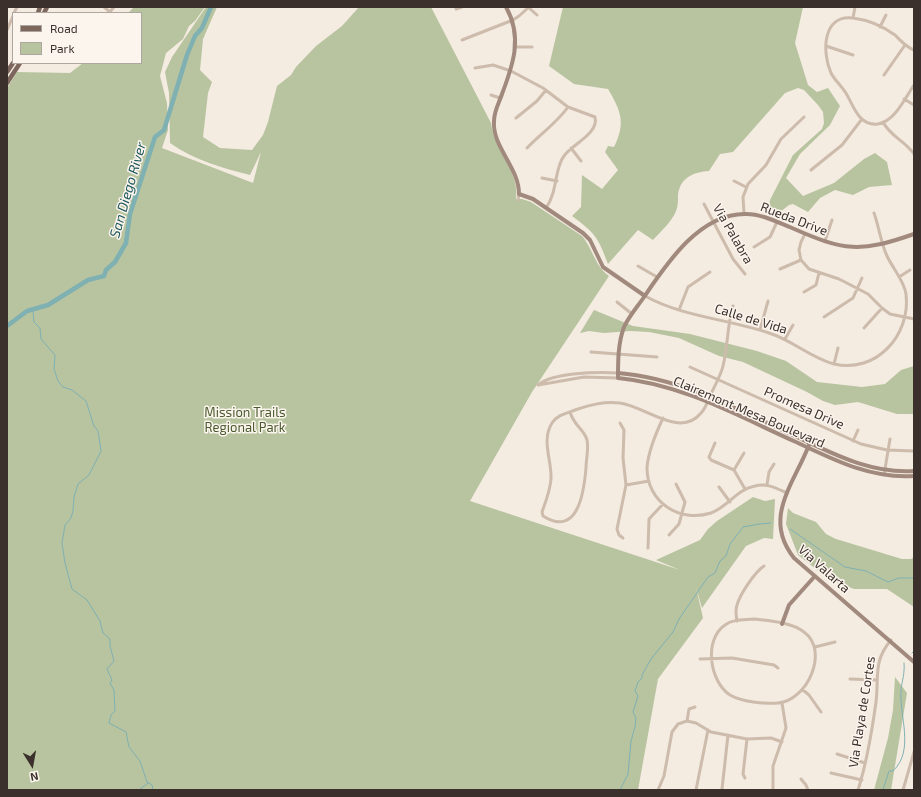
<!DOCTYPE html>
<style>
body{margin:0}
#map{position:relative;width:921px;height:797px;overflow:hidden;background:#f4ebe1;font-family:"Exo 2",sans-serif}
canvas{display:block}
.frame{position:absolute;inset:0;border:8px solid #3b302b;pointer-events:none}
.legend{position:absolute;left:12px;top:12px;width:130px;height:52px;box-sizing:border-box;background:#fbf5ee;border:1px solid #aea6a0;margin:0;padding:5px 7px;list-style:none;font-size:12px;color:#3b302b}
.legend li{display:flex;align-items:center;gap:8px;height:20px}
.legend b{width:20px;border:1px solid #aea6a0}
.north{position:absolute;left:12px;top:745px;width:40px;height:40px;-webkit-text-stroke:3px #fbf5ee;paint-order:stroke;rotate:169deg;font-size:11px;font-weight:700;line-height:16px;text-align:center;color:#3b302b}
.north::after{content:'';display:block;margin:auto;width:14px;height:18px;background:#3b302b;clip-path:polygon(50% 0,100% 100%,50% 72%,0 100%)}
</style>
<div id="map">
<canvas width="921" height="797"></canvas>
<div class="frame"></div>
<ul class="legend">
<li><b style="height:5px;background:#7d675c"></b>Road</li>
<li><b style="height:11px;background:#b8c4a0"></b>Park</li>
</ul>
<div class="north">N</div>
</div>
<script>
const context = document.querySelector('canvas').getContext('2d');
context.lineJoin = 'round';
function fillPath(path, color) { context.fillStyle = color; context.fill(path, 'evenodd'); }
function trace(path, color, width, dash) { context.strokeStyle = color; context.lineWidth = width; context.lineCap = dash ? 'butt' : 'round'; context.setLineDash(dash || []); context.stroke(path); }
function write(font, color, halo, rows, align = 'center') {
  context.font = font + ' "Exo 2",sans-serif'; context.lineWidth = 3; context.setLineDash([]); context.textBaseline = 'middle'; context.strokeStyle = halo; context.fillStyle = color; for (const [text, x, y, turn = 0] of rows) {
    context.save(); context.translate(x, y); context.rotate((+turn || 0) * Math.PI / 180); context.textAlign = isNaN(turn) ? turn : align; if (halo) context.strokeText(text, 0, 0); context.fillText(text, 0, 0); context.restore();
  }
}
const green = new Path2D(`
 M134,7H205L195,21L189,26L183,39L166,53L160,76L167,103L168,130L162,148L253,183L261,152L250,175C222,168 194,160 170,143L169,93L165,72L172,57L206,7H217L203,39L200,70L212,82L208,93L203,137L220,148L252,150L263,135L268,122L277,86L291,75L296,67L316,46L342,26L359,7H431L491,123C494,150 520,171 516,199H522L531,202L582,236C593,249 595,266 609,276L532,392L470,501L680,570L656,560L700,540L708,529L717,521L753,497L765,501L775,499L773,539L764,538L746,546L702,608L696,587L703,618L658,679L638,790H7V88L17,72L70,73L83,63H141V13H128Z
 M563,7H803L795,43L808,85L817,92L828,88L840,106L830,125L800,154L786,178L803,196L834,183L864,159L875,153L887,162L892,185L869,187L853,195L835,190L820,198L808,212L793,204L789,205L780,212L769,208L770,200L793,155L822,129L824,123L823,112L818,105L804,90L798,88L785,93L733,152L720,154L709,171C693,172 680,178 678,195C678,199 678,204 677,208C674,220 661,231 653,240L638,230L608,264C598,237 595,233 572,216L581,207L582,175L602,189L618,170L605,152L608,146L614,147C626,123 621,111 608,89L574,84L549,66Z
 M594,310L633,326L690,334L757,351L786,361L817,382L862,387L885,384L901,370L914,366V414H897L858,402L835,405L823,401L807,392L743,362L719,356L679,338L649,332L630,331L604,333L589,331L580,333Z
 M788,508L793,513L816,522L826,534L836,539L902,559H911L914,557V607L887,589H854L829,579L798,555L786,524Z
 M895,677L907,693L891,790H874L888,738L893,710Z`);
const stream = new Path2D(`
 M33,310L34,322L40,328L41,339L55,355L54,369L58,381L63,387L72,390L86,401L94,426L98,431L101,451L89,475L78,484L74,497L73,511L71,518L65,525L62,543L65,563L72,589L87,600L100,621L103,633L110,639V646L114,661L107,669L112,680L110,683L114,690L115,711L111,715L109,723L126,732L129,747L140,761L147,782L152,785L153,790
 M790,529L845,567L866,571L888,582L899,578H914
 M912,653L914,651
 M139,790L148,783
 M620,790L628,774L631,741L635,727L636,718L633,712L638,696L635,691L638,682L642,678V675L651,659L673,632L679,619L708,577L715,573L720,561L726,556L730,544L743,527L759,524L771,523
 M883,790L889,771H893C915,750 899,716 901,690C902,681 905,673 904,663`);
const river = new Path2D(`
 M7,326L27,311L48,305L88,280L104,276L106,270L115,262L126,243L130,214L155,137L164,130L187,55L195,36L202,28L211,7`);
const street = new Path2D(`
 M104,7L110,12
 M528,7L537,15
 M456,9L462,7
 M14,13L17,7
 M109,13L114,7
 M853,18L855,7
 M880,27L886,15
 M7,30L13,16
 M462,40L513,20L519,16L529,7
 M826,46L853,55
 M516,47H532
 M914,50C906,47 901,41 895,35C884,27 868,20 853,18C822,14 822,53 831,73C835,81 843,87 847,95C854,107 859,126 878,124C895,121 905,98 914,85
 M475,68L493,65L511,71L543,88L568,107L595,117C599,134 572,144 564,156C554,169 558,191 546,208
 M884,75L905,45
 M491,95L500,98
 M904,99L914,105
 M516,118L537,101L546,90
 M883,122C890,136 905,141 914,154
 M527,148C540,134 557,123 568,107
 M571,148L581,161
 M811,170L842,145L862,119
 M542,178L557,181
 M734,181L746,187
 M518,200L519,194
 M704,204L733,259L745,274
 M744,214L743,197L748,184L766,165L781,139L804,117
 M805,234L801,242L799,250L801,260L809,269L839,279L868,294L882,308L890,314L914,319
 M825,241L832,220
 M754,247L770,237L777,222
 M638,266L657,277
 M780,269L801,260
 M899,277L910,270
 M804,292L816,285L819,273
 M645,296C683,317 728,319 769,333C792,340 811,358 834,364C876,374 911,335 906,294C904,280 893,269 887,256C881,243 879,227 874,213
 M617,302L632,314
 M679,310L688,287L710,272
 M824,317L853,298L862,278
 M864,328L882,308
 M760,330L768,301
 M785,339L793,325
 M591,352L657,357
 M834,364L838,348
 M690,367L861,444L887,450L914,451
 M538,385C553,372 598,372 618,373
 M538,385L584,377L618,378
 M570,412C574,426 584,429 587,440C589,449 586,459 586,468C584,492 578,538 543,516L542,512C546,501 550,491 551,479C552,461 541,440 552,423C557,415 567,413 575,410C590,405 604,401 620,403C645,406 680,439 701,413C706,408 708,400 711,394C715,385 721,375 723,366C728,346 727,326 733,306
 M663,418C656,433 648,451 647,468C647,502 679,523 711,513C728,507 737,489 755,486C767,483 776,488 787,493
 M620,423L624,430L623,458L626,485L617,529L619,535L623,538
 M853,441L858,430
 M715,443L709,457L711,460L734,470L745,489
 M734,470L744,453
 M884,475L890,439
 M626,485L649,481
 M767,485L769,472L774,464
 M719,487L730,502
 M669,535L679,524L685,502L676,484
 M648,548L649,519L663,504
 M754,619C770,621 791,622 804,632C830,651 807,701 778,703C764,704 742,702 730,695C710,682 703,640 725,625C733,619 744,620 754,619Z
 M737,621C736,615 735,610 737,605C740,594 755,572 764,566
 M815,647L835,642
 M700,659L732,658L774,665L778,668
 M850,679L877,680
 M803,690L809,695L821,712
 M687,721L689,709L695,707
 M837,754L865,763
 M831,773L862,780
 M745,778L743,774L747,739
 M801,779L806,785L808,790
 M722,789L728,735
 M658,790L664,776L672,732L678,724L687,721L696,723L711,732L747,739L771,738L782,742
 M696,790L708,730
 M773,790V766L786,728L782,703
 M858,790C867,762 872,731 876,702C879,677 873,661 891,640
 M903,790L914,752`);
const secondary = new Path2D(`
 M506,7C523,37 513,65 502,94C499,103 494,111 494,121C492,147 519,167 519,194L533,199L583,233L590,240L603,267L645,296
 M914,234C860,253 844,251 792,228C777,222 762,214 746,214C700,213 667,263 644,297C638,306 629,316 624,327C618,343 618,361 618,378C682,384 738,416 796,442C834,460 871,479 914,476
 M618,373C682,378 741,411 799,438C836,455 872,474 914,471
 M809,445C794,484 762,518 794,558L914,662
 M782,624L789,605L815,576`);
const primary = new Path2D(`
 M38,13L40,7
 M44,13L47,7
 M7,72L13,63
 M7,83L20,63`);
const streetNames = [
 ["Rueda Drive",794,219,21],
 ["Via Palabra",733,234,60],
 ["Calle de Vida",751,319,17],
 ["Promesa Drive",804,408,24],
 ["Clairemont Mesa Boulevard",749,412,23],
 ["Via Valarta",824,569,42],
 ["Via Playa de Cortes",862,712,-81]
];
const parkNames = [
 ["Mission Trails",245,413],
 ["Regional Park",245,428]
];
const waterNames = [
 ["San Diego River",128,190,-74]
];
fillPath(green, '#b8c4a0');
trace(stream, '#7fb0b2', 1);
trace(river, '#7fb0b2', 4.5);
trace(street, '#cdbbac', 3);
trace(secondary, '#a18a7d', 4);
trace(primary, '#7d675c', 4.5);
write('13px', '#3b302b', '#fbf5ee', streetNames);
write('13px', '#4a5a2e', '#fbf5ee', parkNames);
write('italic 14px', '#1f5a5e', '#fbf5ee', waterNames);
</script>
